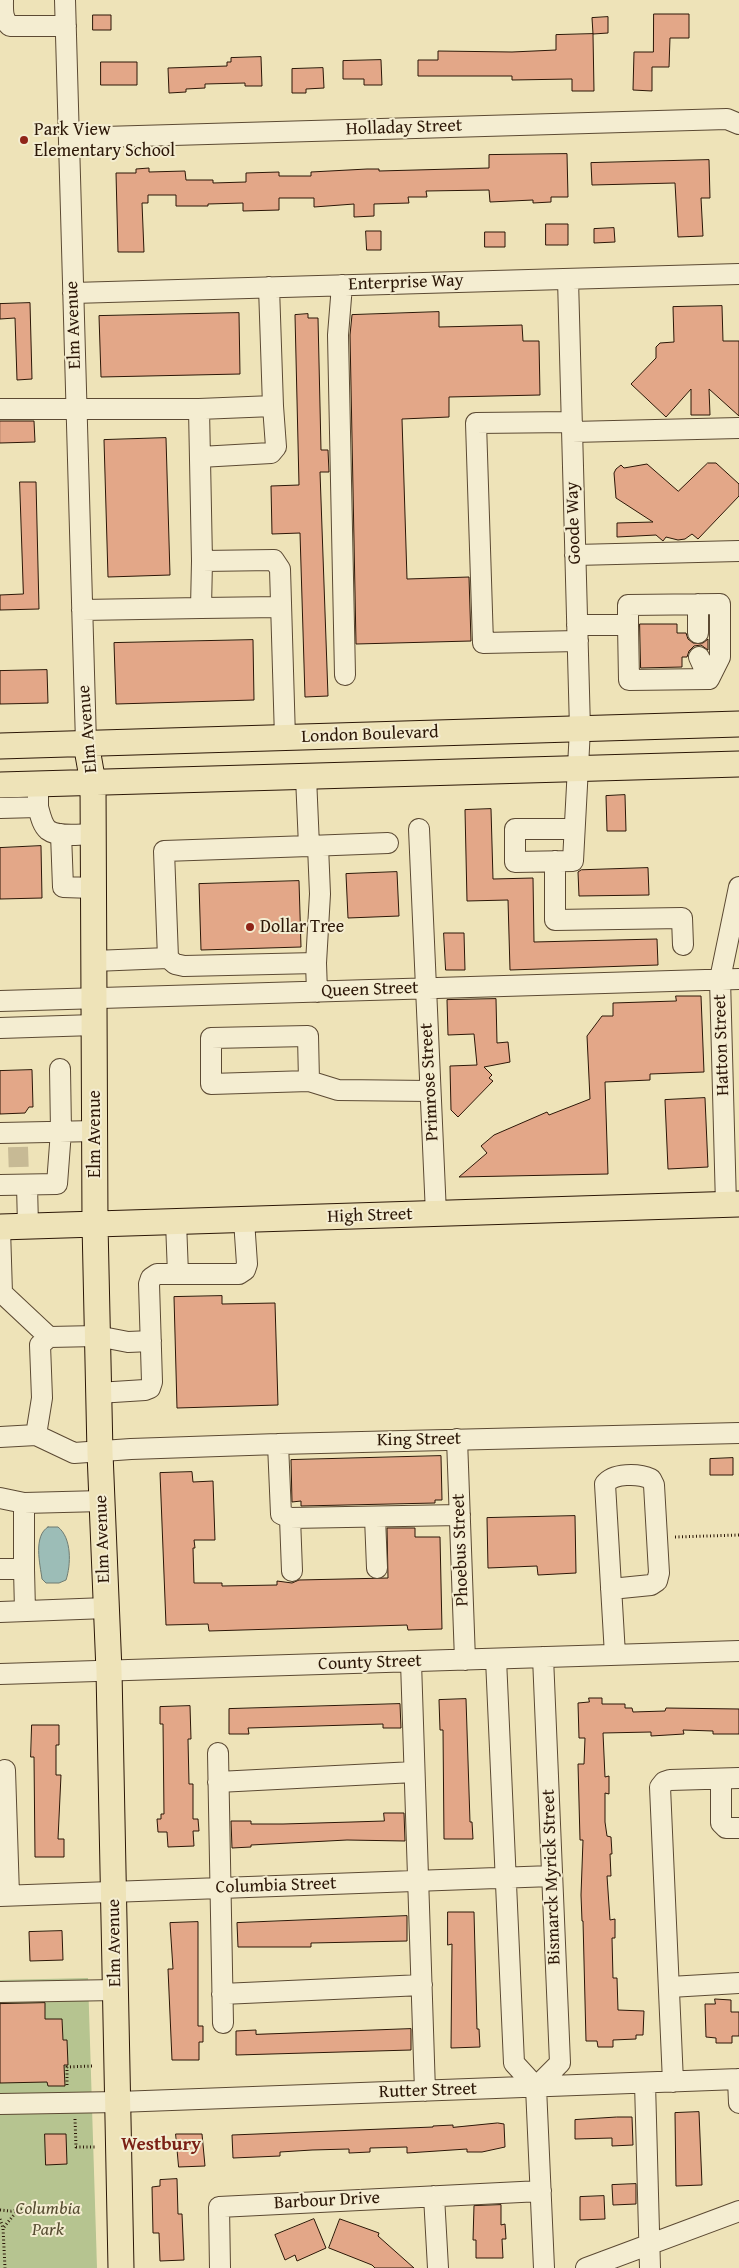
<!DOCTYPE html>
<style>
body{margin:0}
canvas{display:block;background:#eee3b8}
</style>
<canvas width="739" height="2268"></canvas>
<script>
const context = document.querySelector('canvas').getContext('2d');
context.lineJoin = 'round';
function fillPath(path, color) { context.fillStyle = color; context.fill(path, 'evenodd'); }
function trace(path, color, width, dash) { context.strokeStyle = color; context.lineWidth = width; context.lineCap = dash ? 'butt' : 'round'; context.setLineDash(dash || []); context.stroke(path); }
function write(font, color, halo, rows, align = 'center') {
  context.font = font + ' "Gentium Book Plus",serif'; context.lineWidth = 4; context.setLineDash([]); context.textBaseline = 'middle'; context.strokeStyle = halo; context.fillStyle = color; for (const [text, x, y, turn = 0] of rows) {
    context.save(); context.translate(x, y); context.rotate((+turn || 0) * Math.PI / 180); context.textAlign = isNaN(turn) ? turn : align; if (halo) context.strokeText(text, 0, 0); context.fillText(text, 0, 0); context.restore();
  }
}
const green = new Path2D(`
 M88,1978L97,2268H0V1980Z`);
const water = new Path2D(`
 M48,1527H58C72,1538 71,1565 66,1580L59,1583H46L42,1579C40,1564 33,1536 48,1527Z`);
const building = new Path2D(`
 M654,14H689V38H670L669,67H652V91L633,90L634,52H653Z
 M93,15H111V30H93Z
 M608,17V33L593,34L592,18Z
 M593,34L594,91H572V79L512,80V76H418V60H438V51L512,52L556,50V35Z
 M261,57L262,86H245V83L205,84V88L186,89V92L169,93L168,68L227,66V62H231V58Z
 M381,60L382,85H364V79H343V61Z
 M101,62H137V85H101Z
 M323,68L324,88L306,89V93H292V69Z
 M567,154L568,197H551V202L533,203V200L490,202L489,190L426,191L427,197H408L409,203L374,204V216L354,217V204L314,207V198H279V210L243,211V203L208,204V206H176V195H148V203H142L144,252H118L116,173H136V169L149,168V172L185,171L186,180H213V183L246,182V173L279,172V176H311V172L367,169H379V171L489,168V155Z
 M709,160L710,198H701L703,236L678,237L675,183L592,185L591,163Z
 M546,224H568V245H546Z
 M614,228L615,242L594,243V229Z
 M366,231H381V250H367Z
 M485,232H505V247H485Z
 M30,303L32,379L17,380L15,318L0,319V304Z
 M722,306L723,341H739V416L709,389L710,415H691V389L666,417L631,384L656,358V347L660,343L674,342L673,307Z
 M439,312V327L522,325L523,341H539L540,395L449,397V417L402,419L407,579L469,577L471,641L356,644L350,335L352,315Z
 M239,313L240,374L101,377L99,316Z
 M308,314V318H318L321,450H328L329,472H320L328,696L305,697L300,533L272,534L271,486L299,485L295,315Z
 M0,421H34L35,442L0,443Z
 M166,438L170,575L108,577L104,440Z
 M708,463H716L739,484V496L698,539L692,534L685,539L678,540L666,537L663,541L656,535L617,537V523L653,522L616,498L614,473L616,469L621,465L624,468L647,464L678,491Z
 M20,482H36L39,609L0,610V595L23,594Z
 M640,624H677V633H686L688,639L693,643H703L708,639V650L701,645L694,646L689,651L687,657H682V667L641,668Z
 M253,640L254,700L116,704L114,643Z
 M47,670L48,703L0,704V671Z
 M625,795L626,831H607L606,796Z
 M491,809L493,879L533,878L534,942L657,939L658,965L510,970L508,900L467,901L465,810Z
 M41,846L42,898L0,899V848Z
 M648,868L649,895L579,896L578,872L581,870Z
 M397,872L399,916L348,918L346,874Z
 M299,881L301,947L201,950L199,884Z
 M444,933H464L465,970H446Z
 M676,996H701L704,1072L650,1074V1080L605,1082L608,1174L459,1177L487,1153L481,1146L494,1135L547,1112L549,1115L590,1099L587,1036L602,1016H613V1003L676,1001Z
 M496,999L497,1043L508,1042L510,1062L484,1067L492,1075L489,1078L493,1081L458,1117L451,1110L450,1066L477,1065L474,1034L448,1035L447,1000Z
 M32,1070L33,1107H29L25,1113L0,1114V1071Z
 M705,1098L708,1167L668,1169L665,1100Z
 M222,1296V1304L275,1303L278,1405L177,1408L174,1297Z
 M441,1456L442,1500H435V1503L301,1506V1501L292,1502L291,1460Z
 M733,1458V1475H710V1459Z
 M192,1472L193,1482L213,1481L215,1540H194L195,1548H193L194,1583H222V1586L277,1585V1581L292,1583L299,1580L388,1578L387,1528H415V1537H440L442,1629L408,1630L407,1625L209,1631L208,1624L166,1625L160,1473Z
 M575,1516L576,1573L538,1575L537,1566L488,1568L487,1518Z
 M589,1698H602V1704H625V1708H632L633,1712L665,1711L666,1708L739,1709V1734H713V1731L683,1730L684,1734L651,1736V1732L603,1733L605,1777L609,1776V1794L605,1793V1822L607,1836L611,1837L612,1854H610L611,1876H607L610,1920L615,1919V1938H612L613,1978H617L618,2010L644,2011L643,2035H636V2039L613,2040V2047H598L597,2041H586L583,1921H582L581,1895L583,1840H580L578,1764H584L585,1738H579L578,1703L589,1702Z
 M466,1699L470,1822H472L473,1839H444L443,1730H440L439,1700Z
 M400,1704L401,1728H383V1724L283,1727L248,1728L249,1734H229V1709Z
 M190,1706L191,1739H188L189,1784H193V1819H198L199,1831H193L194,1846L168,1847L167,1832H158L157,1819H161V1814H164L163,1724H160V1707Z
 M32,1725H59V1745H56V1775H61L58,1839H64V1857H35L34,1757H31Z
 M384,1813H404L405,1841L347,1840L251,1845V1847L232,1848L231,1821H251V1824H283L352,1822L384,1821Z
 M448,1912H474L477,2029H479L480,2047L451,2048L452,1944L448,1945Z
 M407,1916V1941L311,1943V1947H238L237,1923Z
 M198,1922V2026H203V2042H199V2060H172L168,1969H173L170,1923Z
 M62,1931L63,1960L30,1961L29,1932Z
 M715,1999L731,2000V2012H739V2036H732V2043H716V2038L706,2037L705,2004H715Z
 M45,2003V2019H62L63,2040H67L68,2065H64L65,2086H48L47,2082L0,2083V2004Z
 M411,2029V2050L236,2055V2031L256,2030V2034Z
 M699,2112L702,2185L676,2186L675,2113Z
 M617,2117H632L633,2145L612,2146V2138L575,2139V2120Z
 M498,2123L504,2124L505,2147L482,2152H467V2149L407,2153V2147L370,2148V2152L349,2153V2149L312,2150L280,2152V2156L233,2158L232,2135L433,2127V2126L453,2125V2127Z
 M45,2134H66L67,2164L46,2165Z
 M176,2134H202L205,2166L179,2167Z
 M177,2179L178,2214H182L184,2260L160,2261L159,2233H153L152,2187L160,2186V2180Z
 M636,2184V2204L613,2205L612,2185Z
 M604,2196L605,2219L580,2220V2197Z
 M501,2205V2225L505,2224L506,2239H502L503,2258H476V2240H473L474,2206Z
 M314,2219L326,2248L297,2261L295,2255L285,2260L275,2235Z
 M340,2219L379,2233L378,2236L414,2268H375L372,2265L329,2248Z`);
const minorTunnel = new Path2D(`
 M18,1147L19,1176`);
const path = new Path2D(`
 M675,1537L739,1535
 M67,2085V2067L93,2066
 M75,2119L76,2147H95
 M0,2210L11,2211L26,2208
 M0,2219L3,2228L5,2268
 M4,2227L17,2211`);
const minor = new Path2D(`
 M3,0C3,10 2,19 10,26H66
 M65,0L86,743
 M69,138L727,119L739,124
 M568,279L580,729L573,861L515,862V829H574
 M342,285L338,335L345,675
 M269,287L273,406L199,409L202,561L274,560L280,569L285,738
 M73,293L739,274
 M0,409H199
 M571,422L476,423L483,643L578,641
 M572,432L739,428
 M200,457L271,453L276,447L273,406
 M575,555L739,551
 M698,604V633
 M201,608L281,607
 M82,610L201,608L202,561
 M577,625H628L629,680L709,679
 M628,625V605L720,604V657L709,679
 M699,657L709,679
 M38,807C40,814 42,825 48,830C59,838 80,834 93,834
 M0,808L38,807V795
 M419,829L436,1214
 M61,834L63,887L93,888
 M309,846L388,843
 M555,861V920L682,918L683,945
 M168,958L175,964L184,966L316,963
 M94,961L168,958L164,851L309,846L306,777
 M317,992L316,963L320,894L318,846
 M0,1001L739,979
 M0,1028L94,1025
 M309,1081L308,1036L211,1038V1084L309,1081L338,1090L430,1091
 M0,1133L95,1131
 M0,1185L57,1184L61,1131L60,1069
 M27,1185L28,1226
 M726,1205L720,979L739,887
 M176,1222L178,1274
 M0,1229L2,1293L49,1337L97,1336L128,1342L151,1341
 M98,1393L145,1390L150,1388L152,1382L149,1284L151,1278L157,1274H239L245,1270L247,1264L244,1220
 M36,1435L42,1398L40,1345L49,1337
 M0,1437L36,1435L74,1453L131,1449L278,1444L739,1433
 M457,1439L465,1660
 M278,1444L281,1514L290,1518L460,1515
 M0,1498L24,1503
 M375,1517L377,1568
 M290,1518L292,1571
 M0,1569H24V1503L102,1501
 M24,1569L25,1611
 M611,1589L651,1585L657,1581L659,1573L654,1485L651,1479C638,1473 613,1473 605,1484L615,1655
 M0,1612L106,1608
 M496,1659L514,2063L536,2087L544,2268
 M411,1662L425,2091
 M0,1674L739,1651
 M218,1753L223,2023
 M5,1770L9,1895
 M721,1779V1823L726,1828H739
 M218,1782L414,1772
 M0,1896L552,1876
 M670,1987L739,1983
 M0,1992L116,1990
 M222,1994L422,1985
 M738,2079L739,2103
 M673,2082L660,1787L664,1782L670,1780L739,1778
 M645,2083L650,2268
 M536,2087L560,2063L543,1657
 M0,2104L118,2102L739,2079
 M434,2196L438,2268
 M220,2268L219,2207L541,2191
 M586,2268L739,2211`);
const major = new Path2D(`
 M86,743L93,783L95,1224L100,1453L109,1671L121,2268
 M0,746L739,724
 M0,785L739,764
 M0,1227L739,1204`);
const markers = [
 [24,140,5,"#8f2418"],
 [250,927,5,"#8f2418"]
];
const streetNames = [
 ["Holladay Street",404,128,-2],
 ["Enterprise Way",406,283,-2],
 ["Elm Avenue",74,325,-92],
 ["Goode Way",574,523,-92],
 ["Elm Avenue",88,729,-95],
 ["London Boulevard",370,735,-2],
 ["Queen Street",370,990,-2],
 ["Hatton Street",722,1045,-92],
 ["Primrose Street",430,1082,-93],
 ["Elm Avenue",95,1134,-90],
 ["High Street",370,1216,-2],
 ["King Street",419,1440,-1],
 ["Elm Avenue",103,1539,-92],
 ["Phoebus Street",461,1550,-92],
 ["County Street",370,1663,-2],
 ["Bismarck Myrick Street",552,1877,-92],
 ["Columbia Street",276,1886,-2],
 ["Elm Avenue",115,1943,-91],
 ["Rutter Street",428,2091,-2],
 ["Barbour Drive",327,2201,-3]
];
const poiNames = [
 ["Park View",34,130],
 ["Elementary School",34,151],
 ["Dollar Tree",260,927]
];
const parkNames = [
 ["Columbia",48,2209],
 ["Park",48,2230]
];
const neighbourhoodNames = [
 ["Westbury",161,2145]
];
fillPath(green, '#b6c490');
fillPath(water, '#9cbdb7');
trace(water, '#6f7b71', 1);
fillPath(building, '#e3a788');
trace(building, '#2c1707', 1);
trace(minorTunnel, '#c7ba95', 20, [20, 10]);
trace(minor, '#5c4a33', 22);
trace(major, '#2c1707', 27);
trace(path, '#2c1707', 3, [1, 2.5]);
trace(minor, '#f4edd1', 20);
trace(major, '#eee3b8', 25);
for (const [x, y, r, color] of markers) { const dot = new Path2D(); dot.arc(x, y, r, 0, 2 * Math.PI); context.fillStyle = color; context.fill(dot); trace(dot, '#f4edd1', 2); }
write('18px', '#2c1707', '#f4edd1', streetNames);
write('18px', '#2c1707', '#f4edd1', poiNames, 'left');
write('italic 18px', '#554b30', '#f4edd1', parkNames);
write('bold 19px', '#7a1f14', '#f4edd1', neighbourhoodNames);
</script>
